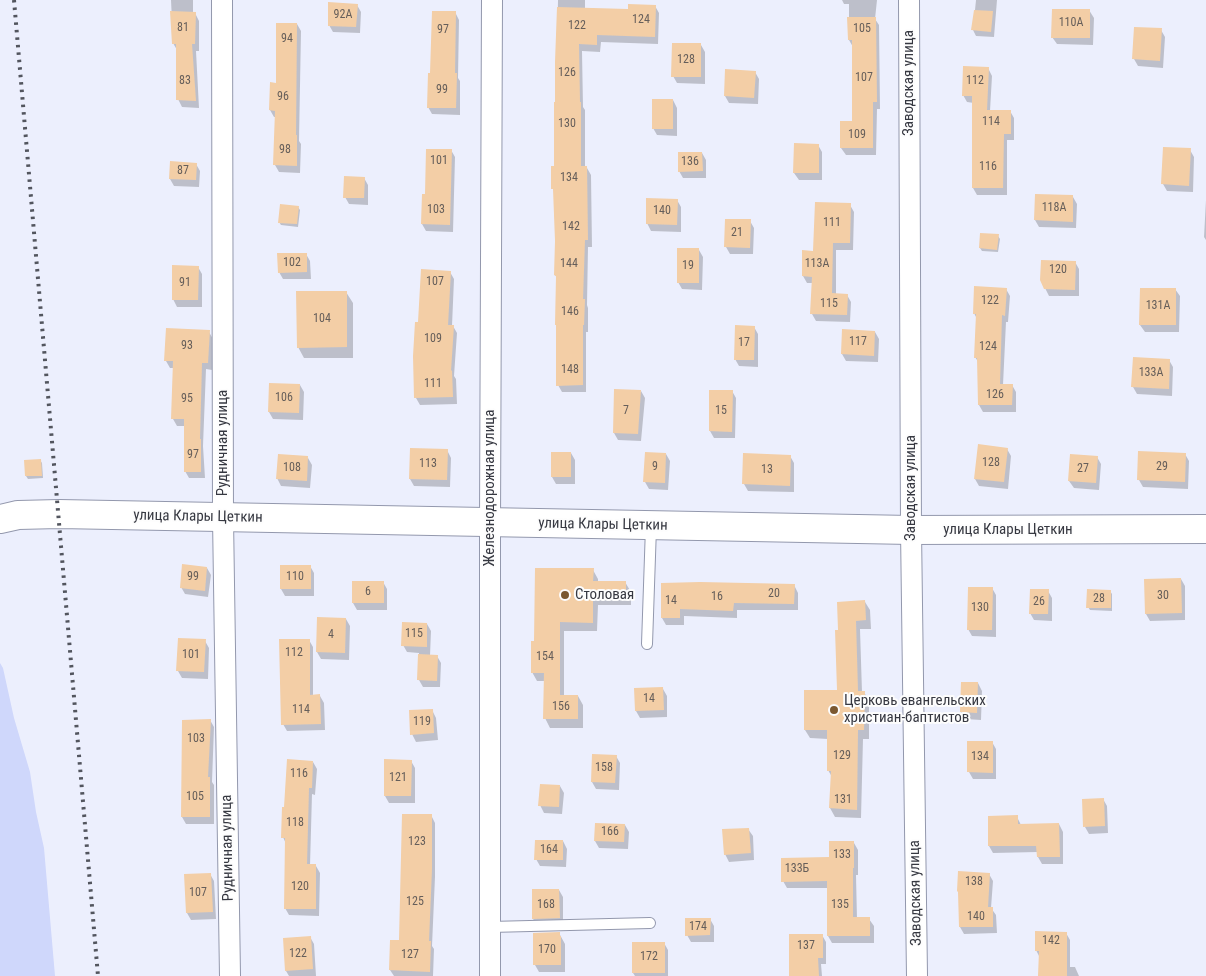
<!DOCTYPE html>
<meta charset="utf-8">
<style>
body{margin:0}
canvas{display:block;background:#eceffd}
</style>
<canvas width="1206" height="976"></canvas>
<script>
const context = document.querySelector('canvas').getContext('2d');
context.lineJoin = 'round';
function fillPath(path, color) { context.fillStyle = color; context.fill(path, 'evenodd'); }
function trace(path, color, width, dash) { context.strokeStyle = color; context.lineWidth = width; context.lineCap = dash ? 'butt' : 'round'; context.setLineDash(dash || []); context.stroke(path); }
function write(font, color, halo, rows, align = 'center') {
  context.font = font + ' "Roboto Condensed",sans-serif'; context.lineWidth = 4; context.setLineDash([]); context.textBaseline = 'middle'; context.strokeStyle = halo; context.fillStyle = color; for (const [text, x, y, turn = 0] of rows) {
    context.save(); context.translate(x, y); context.rotate((+turn || 0) * Math.PI / 180); context.textAlign = isNaN(turn) ? turn : align; if (halo) context.strokeText(text, 0, 0); context.fillText(text, 0, 0); context.restore();
  }
}
const green = new Path2D(`
 M0,663L3,668L14,718L30,772L36,812L44,848L55,976H0Z`);
const shadow = new Path2D(`
 M171,0H193V13H195L199,21V51H196L199,108L182,107L178,99L177,50L173,43Z
 M558,0H585V9L629,11L655,6L659,13L658,44L601,42L600,52L582,51L583,107L585,110V168H587L591,175L592,247H588L587,305L588,308V332H586V392H562L558,385L557,278L555,275V192L553,189L555,168Z
 M842,0H877L875,19L879,25L880,109H877L876,155H846L841,148L853,122V47L849,40V4H844Z
 M976,0H997L994,37L976,36L973,30Z
 M357,5L361,12L360,33L333,32L329,25Z
 M1089,10L1094,18L1093,45L1057,44L1052,37Z
 M455,12L459,20L458,78L460,81V115L432,114L428,107L431,74Z
 M297,24L301,31L299,141L301,144L300,173L279,172L275,165L276,117H274L270,110L277,84Z
 M1161,30L1165,37L1163,68L1138,66L1134,59Z
 M701,45L705,52V84L677,83L673,76Z
 M988,68L992,76L990,111H1010L1014,118V140H1007V195H977L973,188L974,103L967,102L963,95Z
 M755,72L759,79L758,104L729,103L725,96Z
 M673,100L677,108V136L657,135L653,128Z
 M818,145L822,152V180H799L794,173Z
 M451,150L455,157L453,232L426,231L422,224L426,196Z
 M1190,150L1194,157L1193,192L1167,191L1163,184Z
 M702,153L706,160V178H683L679,171Z
 M196,164L200,171L199,187L174,186L170,179Z
 M364,178L368,185V205L349,204L345,197Z
 M1036,195L1073,197L1077,204L1076,228L1039,227L1035,220Z
 M677,200L681,207V232L651,231L647,223Z
 M1206,200V240L1204,237Z
 M850,205L854,212L853,250H836V295H847L851,302L850,322L816,321L812,314L813,283H807L803,276V252H814Z
 M298,207L300,210L298,227L281,225L279,222Z
 M750,221L754,228L753,254H730L726,247Z
 M998,236L1000,239L998,252L982,251L980,248Z
 M699,250L703,257L702,290L682,289L678,282Z
 M306,254L310,261L311,279H283L279,272Z
 M1075,262L1079,269V296H1049L1045,288Z
 M198,267L202,274V307H177L173,299Z
 M450,272L454,279L452,326H453L457,333L454,376L456,379L457,404L420,405L416,398L414,356L419,324Z
 M1006,289L1010,296L1008,322H1006L1003,385H1012L1016,392V412H983L979,405V363L975,357L977,319L974,313Z
 M1175,289L1180,296L1179,332H1145L1140,325Z
 M346,292L353,303V358H304L298,347Z
 M754,327L758,334V367L739,366L735,359Z
 M209,332L213,339L212,370L206,369L203,446L205,478H189L185,471V426H177L173,419L174,368H170L166,361Z
 M875,332L879,339L878,362L846,361L842,354Z
 M1169,360L1173,367L1172,396L1137,394L1133,387Z
 M300,385L304,392L303,420L273,419L269,412Z
 M641,391L645,398L641,441L618,440L614,433Z
 M732,391L736,398L735,438H714L710,431Z
 M411,449L447,450L451,458L450,487L414,486L410,479Z
 M1007,449L1011,456L1008,489L979,486L975,479Z
 M552,453H571L575,460V484H556L552,477Z
 M666,454L670,461L668,490L649,489L645,482Z
 M1185,454L1189,461L1188,489L1143,487L1139,480Z
 M790,456L794,463V492L748,491L744,484Z
 M1097,457L1101,464L1099,490L1074,488L1069,481Z
 M308,458L312,465L310,488L281,486L277,478Z
 M40,460L42,463L43,478L28,479L26,476Z
 M281,566H310L314,573V596H285L281,589Z
 M207,568L211,575L208,597L185,594L181,587Z
 M593,570L598,579V582H625L631,592V605H598L597,631H564V696H578L583,705V728H550L545,718V681H537L532,672L535,642Z
 M1181,579L1185,586V620L1150,621L1146,614Z
 M383,582L387,589V610H357L353,603Z
 M662,584L794,585L798,593V610H737V618L684,616V625H666L662,618Z
 M992,588L996,595V637L972,636L968,629Z
 M1048,591L1052,598V621L1034,620L1030,613Z
 M1110,591L1112,594V611L1090,610L1088,607Z
 M865,602L870,610L871,629H860L862,692H864L869,701V739H863L861,818L835,817L830,808L832,777L828,770V739L810,738L805,730L838,692L836,632Z
 M318,618L346,619L350,626L349,660L321,659L317,652Z
 M427,624L431,631L430,656H437L441,663L440,687H423L419,680V653L407,652L403,645Z
 M309,640L313,647V696H320L324,703L325,730L287,731L283,724Z
 M205,641L209,648L208,679L182,678L178,671Z
 M962,683H978L982,691L981,720L965,719L961,712Z
 M636,689H663L667,696V717L640,718L636,711Z
 M432,710L436,718L438,740L416,742L412,734Z
 M210,720L214,727L212,782L214,785V824H186L182,817Z
 M992,742L996,749V779H973L969,772Z
 M616,756L620,763L619,790L596,789L592,782Z
 M411,761L415,768V803H389L385,796Z
 M313,762L317,769L315,795L312,794L310,866H316L320,873L319,916L289,915L285,908L286,844L283,837Z
 M560,786L564,793L562,814L544,813L540,805Z
 M1103,799L1107,806L1108,833L1089,834L1085,827Z
 M431,815L435,823V877L432,946L434,949L433,976H394L390,970L401,941Z
 M1017,817L1021,825L1059,824L1063,832V864H1042L1038,857V852L993,853L989,846Z
 M625,825L629,832L628,849L599,848L595,841Z
 M748,829L753,836L754,860L729,862L725,854Z
 M563,841L567,849L566,867L540,866L536,859Z
 M854,843L858,850V875H856L857,919H869L874,926V943H832L828,936V888H787L783,881L831,858Z
 M210,874L214,881L216,919L191,920L187,913Z
 M989,874L993,881L991,908L996,915L997,933L964,934L960,927Z
 M559,890L563,897V925L538,926L533,919Z
 M710,919L714,926V942H691L687,935Z
 M559,933L565,944V972H539L535,965Z
 M1066,933L1070,940V967H1075L1079,976H1039L1040,958L1036,950Z
 M822,935L826,942V964H821L822,976H790L789,963Z
 M310,937L314,944L316,976H289L286,971L284,939Z
 M664,943L668,950V976H635L633,973Z`);
const building = new Path2D(`
 M328,2L358,4L356,27L328,26Z
 M628,4L656,5L655,37L597,35V45L579,44L580,102H581V166H587L588,240H585L583,299H585L584,325H583V385L556,386V325H555L556,276L554,275L555,241L553,189H551V166H554V102H555V62L557,7L628,9Z
 M1052,9H1090V38H1051Z
 M974,10L993,11L991,32L971,30Z
 M170,11L196,12L195,44H192L196,101L176,100V44H172Z
 M432,11H456L455,73H457L456,108H427L428,73H430Z
 M847,17H876L877,102H873V148H840V121H852V40H848Z
 M276,23H297L296,135H297V166L273,165L275,111L269,110L270,82L276,83Z
 M1134,27L1162,28L1160,61L1132,59Z
 M672,43H701V77H671Z
 M963,66L989,67L987,110H1011V134H1004L1003,188H972V96H962Z
 M725,69L756,71L754,98L724,96Z
 M652,99H673V129H652Z
 M794,143L819,144V173H793Z
 M1163,147L1191,148L1189,186L1161,184Z
 M426,149H452L450,225L421,224L422,194H425Z
 M678,152H702L703,171L678,172Z
 M170,161L197,163L196,180L169,179Z
 M344,176L365,177L364,198H343Z
 M1035,194L1073,195V222L1034,220Z
 M646,198L678,199L677,225L646,224Z
 M815,202L851,203L850,243H833L832,293L848,294L847,315L810,314L812,277L802,276V250L813,251Z
 M280,204L299,206L297,224L278,223Z
 M725,219H751L750,248L724,247Z
 M980,233L999,234L997,250L979,248Z
 M677,248H699V283H677Z
 M277,253H307V272L278,273Z
 M1041,260L1076,261L1075,290L1044,289L1040,280Z
 M172,265L199,266L198,300H172Z
 M421,269L451,271L448,325H454L451,371L452,370L453,397L414,398L413,356L415,322H418Z
 M974,286L1007,288L1005,316L1002,315L1000,384H1013L1012,405H978L977,358H974L976,314H973Z
 M1140,288H1176V325H1139Z
 M296,291H347V347L297,348Z
 M735,325L755,326L754,360H734Z
 M166,328L210,330L208,363H202L200,439H201V472H184V419H171L173,361H164Z
 M842,329L875,331L874,356L841,354Z
 M1133,357L1170,359L1169,389L1131,387Z
 M269,383L300,384L299,413L268,412Z
 M614,389L641,390L638,434L613,433Z
 M709,390H733L732,432L709,431Z
 M978,444L1008,448L1004,482L974,479Z
 M410,448L448,449L447,480L409,479Z
 M1138,451L1186,453L1185,482L1137,480Z
 M551,452H571V477H551Z
 M645,452L666,453L665,483L643,482Z
 M743,453L791,455L790,486L742,484Z
 M278,454L308,456L307,481L276,479Z
 M1070,454L1098,456L1096,483L1068,481Z
 M41,459L42,476H25L24,460Z
 M182,564L207,567L205,591L180,588Z
 M280,565H311V589H280Z
 M535,568H594L593,581H626V597H593V623L560,622V695H578V719H543L544,673H531V641H534Z
 M1181,578L1182,613L1145,614L1144,579Z
 M352,581H384V603H352Z
 M700,582L795,584L794,604L734,603L733,611L680,609V618H661V583Z
 M968,587H993L992,630H967Z
 M1030,589H1049L1048,614H1029Z
 M1087,589L1111,590V608H1086Z
 M865,600L866,620L856,621L858,691H865L864,730H858L857,810L829,808L831,771H827V730H804V690H837L835,630H838L837,602Z
 M317,617L346,618L345,653L316,652Z
 M402,622L427,623V647L401,646Z
 M178,638L206,639L204,672L176,671Z
 M279,639H310V695L320,694L321,724L281,725Z
 M418,654L438,655L437,681L417,680Z
 M961,682H978L977,713L960,712Z
 M663,687L664,710L635,711L634,688Z
 M433,709L434,733L410,735L409,710Z
 M211,719L208,777H210V817H181L182,720Z
 M967,741H993V773L967,772Z
 M592,754L617,755L615,783L591,782Z
 M287,759L313,761L312,788H309L307,864H316V909H284L285,838H281L282,807H284Z
 M384,759L412,760L411,796H384Z
 M540,784L560,785L559,807L538,806Z
 M1104,798L1105,826L1083,827L1082,799Z
 M402,814H432V869L429,941H431L430,972L389,970L390,940H399Z
 M1018,815V824L1059,823L1060,857H1037L1036,846H988V816Z
 M595,823L625,824L624,842L594,841Z
 M749,828L751,853L724,855L722,829Z
 M535,840H563V860H534Z
 M829,841H854V868H853V917H870V936H827V881L781,882V858L829,857Z
 M958,871L990,873L988,907H993V927H959L958,892L957,891Z
 M211,873L213,912L186,913L184,874Z
 M532,889H559L560,918L532,919Z
 M685,918H711L710,935L685,936Z
 M1035,931L1067,932V976H1038L1039,951H1035Z
 M560,932V936H561V965H533V933Z
 M789,934H823V958H818L819,976H789Z
 M311,936L313,969L285,971L283,938Z
 M632,942H665V973H632Z`);
const lane = new Path2D(`
 M647,644L651,527
 M490,927L650,923`);
const street = new Path2D(`
 M222,0L223,518L230,976
 M909,0L911,530L917,976
 M490,976V523L492,0`);
const secondary = new Path2D(`
 M0,519L18,515L59,514L911,530L1206,529`);
const rail = new Path2D(`
 M14,0L98,976`);
const markers = [
 [565,595,5,"#7b5830"],
 [834,710,5,"#7b5830"]
];
const numberNames = [
 ["92А",343,15],
 ["124",641,20],
 ["110А",1071,23],
 ["122",577,26],
 ["81",183,28],
 ["105",862,29],
 ["97",443,30],
 ["94",287,39],
 ["128",686,60],
 ["126",567,73],
 ["107",864,78],
 ["83",185,81],
 ["112",975,81],
 ["99",442,90],
 ["96",283,97],
 ["114",991,122],
 ["130",567,124],
 ["109",857,135],
 ["98",285,150],
 ["101",439,161],
 ["136",690,162],
 ["116",988,167],
 ["87",183,171],
 ["134",569,178],
 ["118А",1054,208],
 ["103",436,210],
 ["140",662,211],
 ["111",832,223],
 ["142",571,227],
 ["21",737,233],
 ["102",292,263],
 ["144",569,264],
 ["113А",817,264],
 ["19",688,266],
 ["120",1058,270],
 ["107",435,282],
 ["91",185,283],
 ["122",990,301],
 ["115",829,304],
 ["131А",1158,306],
 ["146",570,312],
 ["104",322,319],
 ["109",433,339],
 ["117",858,342],
 ["17",744,343],
 ["93",187,346],
 ["124",988,347],
 ["148",570,370],
 ["133А",1151,373],
 ["111",433,384],
 ["126",995,395],
 ["106",284,398],
 ["95",187,399],
 ["7",626,411],
 ["15",721,411],
 ["97",193,455],
 ["128",991,463],
 ["113",428,464],
 ["9",655,467],
 ["29",1162,467],
 ["108",292,468],
 ["27",1083,469],
 ["13",767,470],
 ["99",193,577],
 ["110",295,577],
 ["6",368,592],
 ["20",774,594],
 ["30",1163,596],
 ["16",717,597],
 ["28",1099,599],
 ["14",671,601],
 ["26",1039,602],
 ["130",980,608],
 ["115",414,634],
 ["4",331,635],
 ["112",294,653],
 ["101",191,655],
 ["154",545,657],
 ["14",649,699],
 ["156",561,707],
 ["114",301,710],
 ["119",422,722],
 ["103",196,739],
 ["129",842,756],
 ["134",980,757],
 ["158",604,768],
 ["116",299,774],
 ["121",398,778],
 ["105",195,797],
 ["131",843,800],
 ["118",295,823],
 ["166",610,832],
 ["123",417,842],
 ["164",549,850],
 ["133",842,855],
 ["133Б",797,869],
 ["138",974,882],
 ["120",300,887],
 ["107",198,893],
 ["125",415,902],
 ["168",546,905],
 ["135",840,905],
 ["140",976,917],
 ["174",698,927],
 ["142",1051,941],
 ["137",806,946],
 ["170",547,950],
 ["122",298,954],
 ["127",410,955],
 ["172",649,957]
];
const streetNames = [
 ["Заводская улица",909,83,-90],
 ["Рудничная улица",223,443,-90],
 ["Железнодорожная улица",490,488,-90],
 ["Заводская улица",911,488,-90],
 ["улица Клары Цеткин",198,517,1],
 ["улица Клары Цеткин",603,525,1],
 ["улица Клары Цеткин",1008,530],
 ["Рудничная улица",228,848,-91],
 ["Заводская улица",916,893,-91]
];
const poiNames = [
 ["Столовая",575,595],
 ["Церковь евангельских",844,701],
 ["христиан-баптистов",844,718]
];
fillPath(green, '#cfd7fb');
fillPath(shadow, '#0003');
fillPath(building, '#f3cea6');
trace(lane, '#9398ad', 12);
trace(street, '#9398ad', 22);
trace(secondary, '#9398ad', 30);
trace(lane, '#fff', 10);
trace(street, '#fff', 20);
trace(secondary, '#fff', 28);
trace(rail, '#52555e', 4, [2.5, 5]);
for (const [x, y, r, color] of markers) { const dot = new Path2D(); dot.arc(x, y, r, 0, 2 * Math.PI); context.fillStyle = color; context.fill(dot); trace(dot, '#fdfdfd', 2); }
write('12px', '#655e5a', null, numberNames);
write('15px', '#363841', '#fdfdfd', streetNames);
write('15px', '#363841', '#fdfdfd', poiNames, 'left');
</script>
